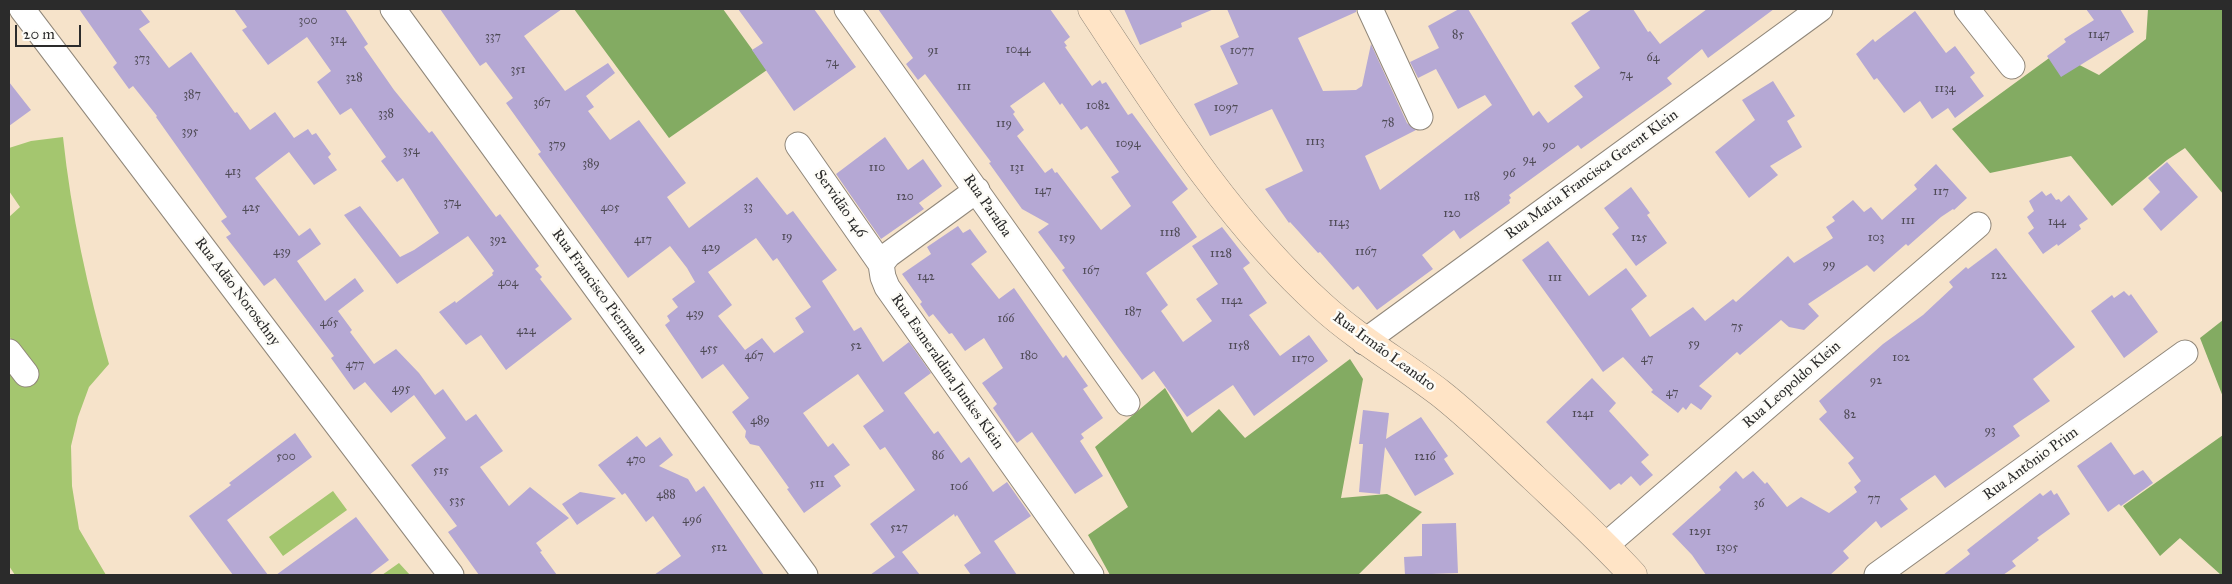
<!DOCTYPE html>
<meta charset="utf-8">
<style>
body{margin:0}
#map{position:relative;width:2232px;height:584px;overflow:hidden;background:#f6e3ca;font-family:"IM FELL Great Primer",serif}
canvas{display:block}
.frame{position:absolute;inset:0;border:10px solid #2b2b2b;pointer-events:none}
.scale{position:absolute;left:15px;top:25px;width:66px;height:22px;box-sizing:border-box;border:2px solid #2b2b2b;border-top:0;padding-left:6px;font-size:15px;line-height:18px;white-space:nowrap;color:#2b2b2b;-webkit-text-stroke:4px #fdfcf7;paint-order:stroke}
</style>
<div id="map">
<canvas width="2232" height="584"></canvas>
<div class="frame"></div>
<div class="scale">20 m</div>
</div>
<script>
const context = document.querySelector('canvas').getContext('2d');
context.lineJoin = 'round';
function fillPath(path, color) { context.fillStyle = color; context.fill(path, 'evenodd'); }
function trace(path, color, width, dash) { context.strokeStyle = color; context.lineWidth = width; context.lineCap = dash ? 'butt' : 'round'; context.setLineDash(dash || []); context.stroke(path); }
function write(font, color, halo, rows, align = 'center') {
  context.font = font + ' "IM FELL Great Primer",serif'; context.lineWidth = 5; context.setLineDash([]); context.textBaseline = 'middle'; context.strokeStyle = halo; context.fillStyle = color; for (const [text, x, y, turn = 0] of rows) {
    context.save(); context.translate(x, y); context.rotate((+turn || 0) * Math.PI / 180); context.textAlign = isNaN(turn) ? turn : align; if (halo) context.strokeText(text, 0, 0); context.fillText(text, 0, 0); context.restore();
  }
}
const green = new Path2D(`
 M63,137C71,214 88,290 109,364L89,387L78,417L71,446L72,486L79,529L106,575H15L9,566V353L15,348L9,335V217L20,207L9,191V148L31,141Z
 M333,491L347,510L283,556L269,537Z
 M399,563L410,575H382Z`);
const forest = new Path2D(`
 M574,9H723L767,70L669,138Z
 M2148,9H2223V194L2185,148L2167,160L2112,206L2071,156L1990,173L1952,129L2056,53L2099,75L2146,39Z
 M2223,320V397L2200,338Z
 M1350,359L1363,379L1341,498L1387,494L1422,512L1358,575H1110L1088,535L1128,507L1095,447L1165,388L1192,433L1219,409L1245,438Z
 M2223,435V575H2221L2180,538L2160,556L2123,506Z`);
const building = new Path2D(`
 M79,9H140L150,22L139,29L169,68L191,52L235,113L237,112L250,130L275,112L294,138L308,129L312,135L316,133L331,154L328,157L337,170L314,185L289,152L255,178L299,236L310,228L321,244L297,261L325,301L355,278L364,291L338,311L352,330L350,332L374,364L396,349L419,373L435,395L443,389L466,421L476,414L503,451L480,467L509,506L530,487L569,518L536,543L542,551L540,552L557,575H479L448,532L457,526L411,465L446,438L414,395L391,413L365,382L354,390L331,358L334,356L275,278L264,286L226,237L231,234L221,221L227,217L156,117L157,116L133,86L129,89L113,67L117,63Z
 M234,9H345L368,44L364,47L394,90L429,133L432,131L496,217L500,214L539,266L535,269L542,277L540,279L572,319L506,370L481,335L466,345L439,312L455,301L456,303L493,275L492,273L494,271L468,236L397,284L344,215L360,206L400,257L414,250L439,233L403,178L397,182L381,161L386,157L351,108L340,115L317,82L331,71L307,37L268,65L242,30L247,27Z
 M440,9H562L524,36L565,91L608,63L615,73L586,96L594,107L588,111L610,140L639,120L686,183L667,197L689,228L757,177L787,215L793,211L837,270L822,281L854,331L861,327L883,362L909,342L931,373L904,393L934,434L938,431L961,463L969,457L993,492L1007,482L1031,516L994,541L1017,575H971L964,565L981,553L957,515L955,517L954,514L902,552L920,575H870L895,557L870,524L915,490L885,447L880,450L863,426L884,411L858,374L803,413L828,447L833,443L850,465L834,476L841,486L804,513L787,489L789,488L759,446L750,444L745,437L746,431L732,412L749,398L723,364L702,379L665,325L670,321L667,316L678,307L672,299L695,282L687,268L670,246L628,278L538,154L541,152L506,103L513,98L486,62L480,66ZM756,238L773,261L777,258L811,307L795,318L804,332L774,353L762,338L745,350L718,316L732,305L708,272Z
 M738,9H814L856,67L794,111L752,50L763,43Z
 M878,9H1050L1070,37L1064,42L1067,46L1065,47L1092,86L1100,80L1102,84L1106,82L1128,115L1132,113L1188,189L1172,202L1197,237L1146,273L1168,305L1161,311L1183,342L1212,321L1196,299L1218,284L1192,246L1222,227L1250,263L1243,268L1267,303L1249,315L1280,356L1309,335L1328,361L1254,416L1233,385L1187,417L1154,371L1142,380L1119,349L1062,270L1065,268L1038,232L1049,224L1022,209L989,163L991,162L925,74L918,80L906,64L913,58ZM1044,82L1060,105L1062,103L1081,130L1087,126L1119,172L1111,177L1131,206L1101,230L1057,172L1055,173L1052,168L1045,173L1017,136L1024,130L1013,114L1015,112L1010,106Z
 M1124,9H1214L1181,23L1182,27L1140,45Z
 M1227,9H1356V12L1298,38L1323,91L1356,90L1362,86L1371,44L1407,123L1416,130L1365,156L1380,190L1492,105L1485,95L1458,109L1436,69L1418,78L1410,62L1439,48L1428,26L1459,9H1468L1533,116L1539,111L1548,123L1583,97L1574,86L1600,68L1571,23L1592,9H1633L1648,32L1650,31L1660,44L1707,9H1774L1708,58L1702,49L1667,78L1672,84L1581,149L1578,145L1509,195L1511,198L1509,200L1510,203L1460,239L1454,230L1422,255L1433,269L1377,310L1358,286L1353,290L1320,252L1318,253L1290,222L1289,223L1265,189L1303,171L1272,109L1210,136L1194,104L1238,84L1220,46L1239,37Z
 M2086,9H2120L2134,32L2061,77L2047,56L2066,42L2064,39L2094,20Z
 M1915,11L1946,53L1955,46L1975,73L1970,77L1984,96L1955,118L1948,108L1932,119L1920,101L1904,113L1877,78L1874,80L1856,54L1873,39L1875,42Z
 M1773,81L1795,116L1787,121L1802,147L1770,166L1778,175L1749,198L1715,152L1755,120L1742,100Z
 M9,82L31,110L9,126Z
 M885,137L908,170L923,159L942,186L919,203L924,209L881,239L836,174Z
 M2167,162L2198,197L2161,231L2143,209L2160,192L2148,178Z
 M1936,164L1967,198L1954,210L1953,209L1941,217L1908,246L1906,244L1874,272L1867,265L1808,304L1819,316L1804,330L1789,327L1781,320L1740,355L1737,352L1699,386L1712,396L1701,410L1691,403L1686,410L1683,407L1678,413L1651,392L1653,390L1623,357L1603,372L1522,260L1548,241L1589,296L1626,268L1647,296L1631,309L1650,337L1693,307L1705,321L1733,299L1736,302L1788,256L1794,263L1833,238L1826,227L1835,221L1832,217L1853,200L1864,212L1871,207L1882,220L1917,189L1914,185Z
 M1631,187L1650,213L1647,215L1667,243L1636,266L1612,234L1619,228L1604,208Z
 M2042,191L2046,196L2051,193L2056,200L2059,199L2061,202L2069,195L2088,219L2079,225L2081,229L2058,246L2057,244L2043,254L2028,233L2034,228L2027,217L2034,211L2029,201Z
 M958,226L963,233L970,229L987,252L971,264L999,299L1014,288L1063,358L1066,355L1088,386L1083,389L1103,418L1081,434L1084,438L1080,441L1103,476L1075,494L1032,432L1017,443L993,408L997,404L982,383L1003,368L984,338L965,351L952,333L949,334L933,314L929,317L920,304L922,302L902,274L931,254L927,247Z
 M1996,248L2075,347L2033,379L2050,401L2013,426L2020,436L1945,488L1935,475L1900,499L1908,509L1881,528L1876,521L1843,551L1849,558L1830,575H1706L1692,555L1672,534L1721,490L1719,487L1736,471L1743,479L1753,471L1765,484L1767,482L1787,507L1801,497L1829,513L1857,492L1854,487L1861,481L1848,463L1854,458L1819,419L1827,412L1819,401L1883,344L1923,315L1953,287L1949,282L1966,267L1968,269Z
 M2124,291L2129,296L2131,294L2158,332L2124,358L2091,311L2112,295L2114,298Z
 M1592,378L1616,403L1609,411L1649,455L1641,462L1653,475L1640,486L1631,476L1621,485L1619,483L1610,490L1546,422Z
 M1363,410L1389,413L1386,439L1421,417L1448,456L1444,459L1454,474L1415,496L1385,447L1380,494L1359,492L1363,444H1359Z
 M295,433L312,457L227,520L268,575H233L189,516L231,485L229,483Z
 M637,436L646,447L660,437L673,455L659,466L688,479L696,492L704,486L764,575H654L681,556L653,516L646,522L625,493L622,495L598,465Z
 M2111,442L2134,475L2143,470L2153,483L2121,506L2119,504L2108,512L2077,466Z
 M2051,490L2054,495L2057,493L2070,514L2037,538L2039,540L2012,561L2016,566L2003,575H1943L1970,554L1967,550L2040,493L2043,496Z
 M580,492L616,498L577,525L562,504Z
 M356,517L389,560L369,575H276Z
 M1456,523L1458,573L1405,575L1404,557L1422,556V524Z`);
const street = new Path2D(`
 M22,9L451,575
 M393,9L805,575
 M847,9L1127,403
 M1370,9L1420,117
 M1967,9L2012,66
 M798,145L881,264
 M977,190L888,255L881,264L883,277L887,287L1091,575
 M1364,342L1820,9
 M9,352L26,374
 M1606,545L1978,225
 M1877,575L2185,353`);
const secondary = new Path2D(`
 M1092,9C1160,112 1229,222 1322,306C1358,339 1401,363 1440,393C1473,419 1503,449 1534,478C1568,510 1602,541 1633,575`);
const numberNames = [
 ["300",308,21],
 ["85",1458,35],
 ["1147",2099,35],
 ["337",493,37],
 ["314",338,40],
 ["1044",1018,50],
 ["91",933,51],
 ["1077",1242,51],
 ["64",1653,58],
 ["373",142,59],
 ["74",832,63],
 ["351",518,70],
 ["74",1626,75],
 ["328",354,78],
 ["111",964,87],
 ["1134",1945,89],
 ["387",192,95],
 ["367",542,103],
 ["1082",1098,106],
 ["1097",1226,108],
 ["338",386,114],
 ["78",1388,123],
 ["119",1004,124],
 ["395",190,132],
 ["1113",1315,142],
 ["1094",1128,144],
 ["379",557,145],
 ["90",1549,146],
 ["354",411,151],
 ["94",1529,160],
 ["389",591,164],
 ["110",877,168],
 ["131",1017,168],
 ["413",233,172],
 ["96",1509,174],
 ["147",1043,191],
 ["117",1941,192],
 ["120",905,197],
 ["118",1472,197],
 ["374",452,203],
 ["33",748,207],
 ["425",251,208],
 ["405",610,208],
 ["120",1452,214],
 ["111",1908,221],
 ["144",2057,222],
 ["1143",1339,223],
 ["1118",1170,233],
 ["19",787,237],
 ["159",1067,238],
 ["125",1639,238],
 ["103",1876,238],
 ["392",498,240],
 ["417",643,240],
 ["429",711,248],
 ["439",282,252],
 ["1167",1366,252],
 ["1128",1221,254],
 ["99",1829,265],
 ["167",1091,271],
 ["122",1999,276],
 ["142",926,277],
 ["111",1555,278],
 ["404",508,283],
 ["1142",1232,301],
 ["187",1133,312],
 ["439",695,314],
 ["166",1006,319],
 ["465",329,323],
 ["75",1737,327],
 ["424",526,331],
 ["59",1694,344],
 ["52",856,346],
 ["1158",1239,346],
 ["455",709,349],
 ["467",754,356],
 ["180",1029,356],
 ["102",1901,358],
 ["1170",1303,359],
 ["47",1647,359],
 ["477",355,365],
 ["92",1876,381],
 ["495",401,389],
 ["47",1672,393],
 ["1241",1583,414],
 ["82",1850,415],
 ["489",760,421],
 ["93",1990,431],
 ["86",938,456],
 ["500",286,457],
 ["1216",1425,457],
 ["470",636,460],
 ["515",441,471],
 ["511",817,484],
 ["106",959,487],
 ["488",666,495],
 ["77",1874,499],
 ["535",457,501],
 ["36",1759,504],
 ["496",692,520],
 ["527",899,528],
 ["1291",1700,532],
 ["512",719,548],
 ["1305",1727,548]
];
const streetNames = [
 ["Rua Maria Francisca Gerent Klein",1592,175,-36],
 ["Servidão 146",840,204,55],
 ["Rua Paraíba",987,206,55],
 ["Rua Adão Noroschny",237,292,53],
 ["Rua Francisco Piermann",599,292,54],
 ["Rua Irmão Leandro",1384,352,36],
 ["Rua Esmeraldina Junkes Klein",947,372,55],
 ["Rua Leopoldo Klein",1792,385,-41],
 ["Rua Antônio Prim",2031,464,-36]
];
fillPath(green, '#a4c66f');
fillPath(forest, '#83ab62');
fillPath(building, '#b5a8d4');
trace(street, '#90877a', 27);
trace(secondary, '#90877a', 29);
trace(street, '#fff', 25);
trace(secondary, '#ffe4c6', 28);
write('12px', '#4e4a55', null, numberNames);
write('15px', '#2b2b2b', '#fdfcf7', streetNames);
</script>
